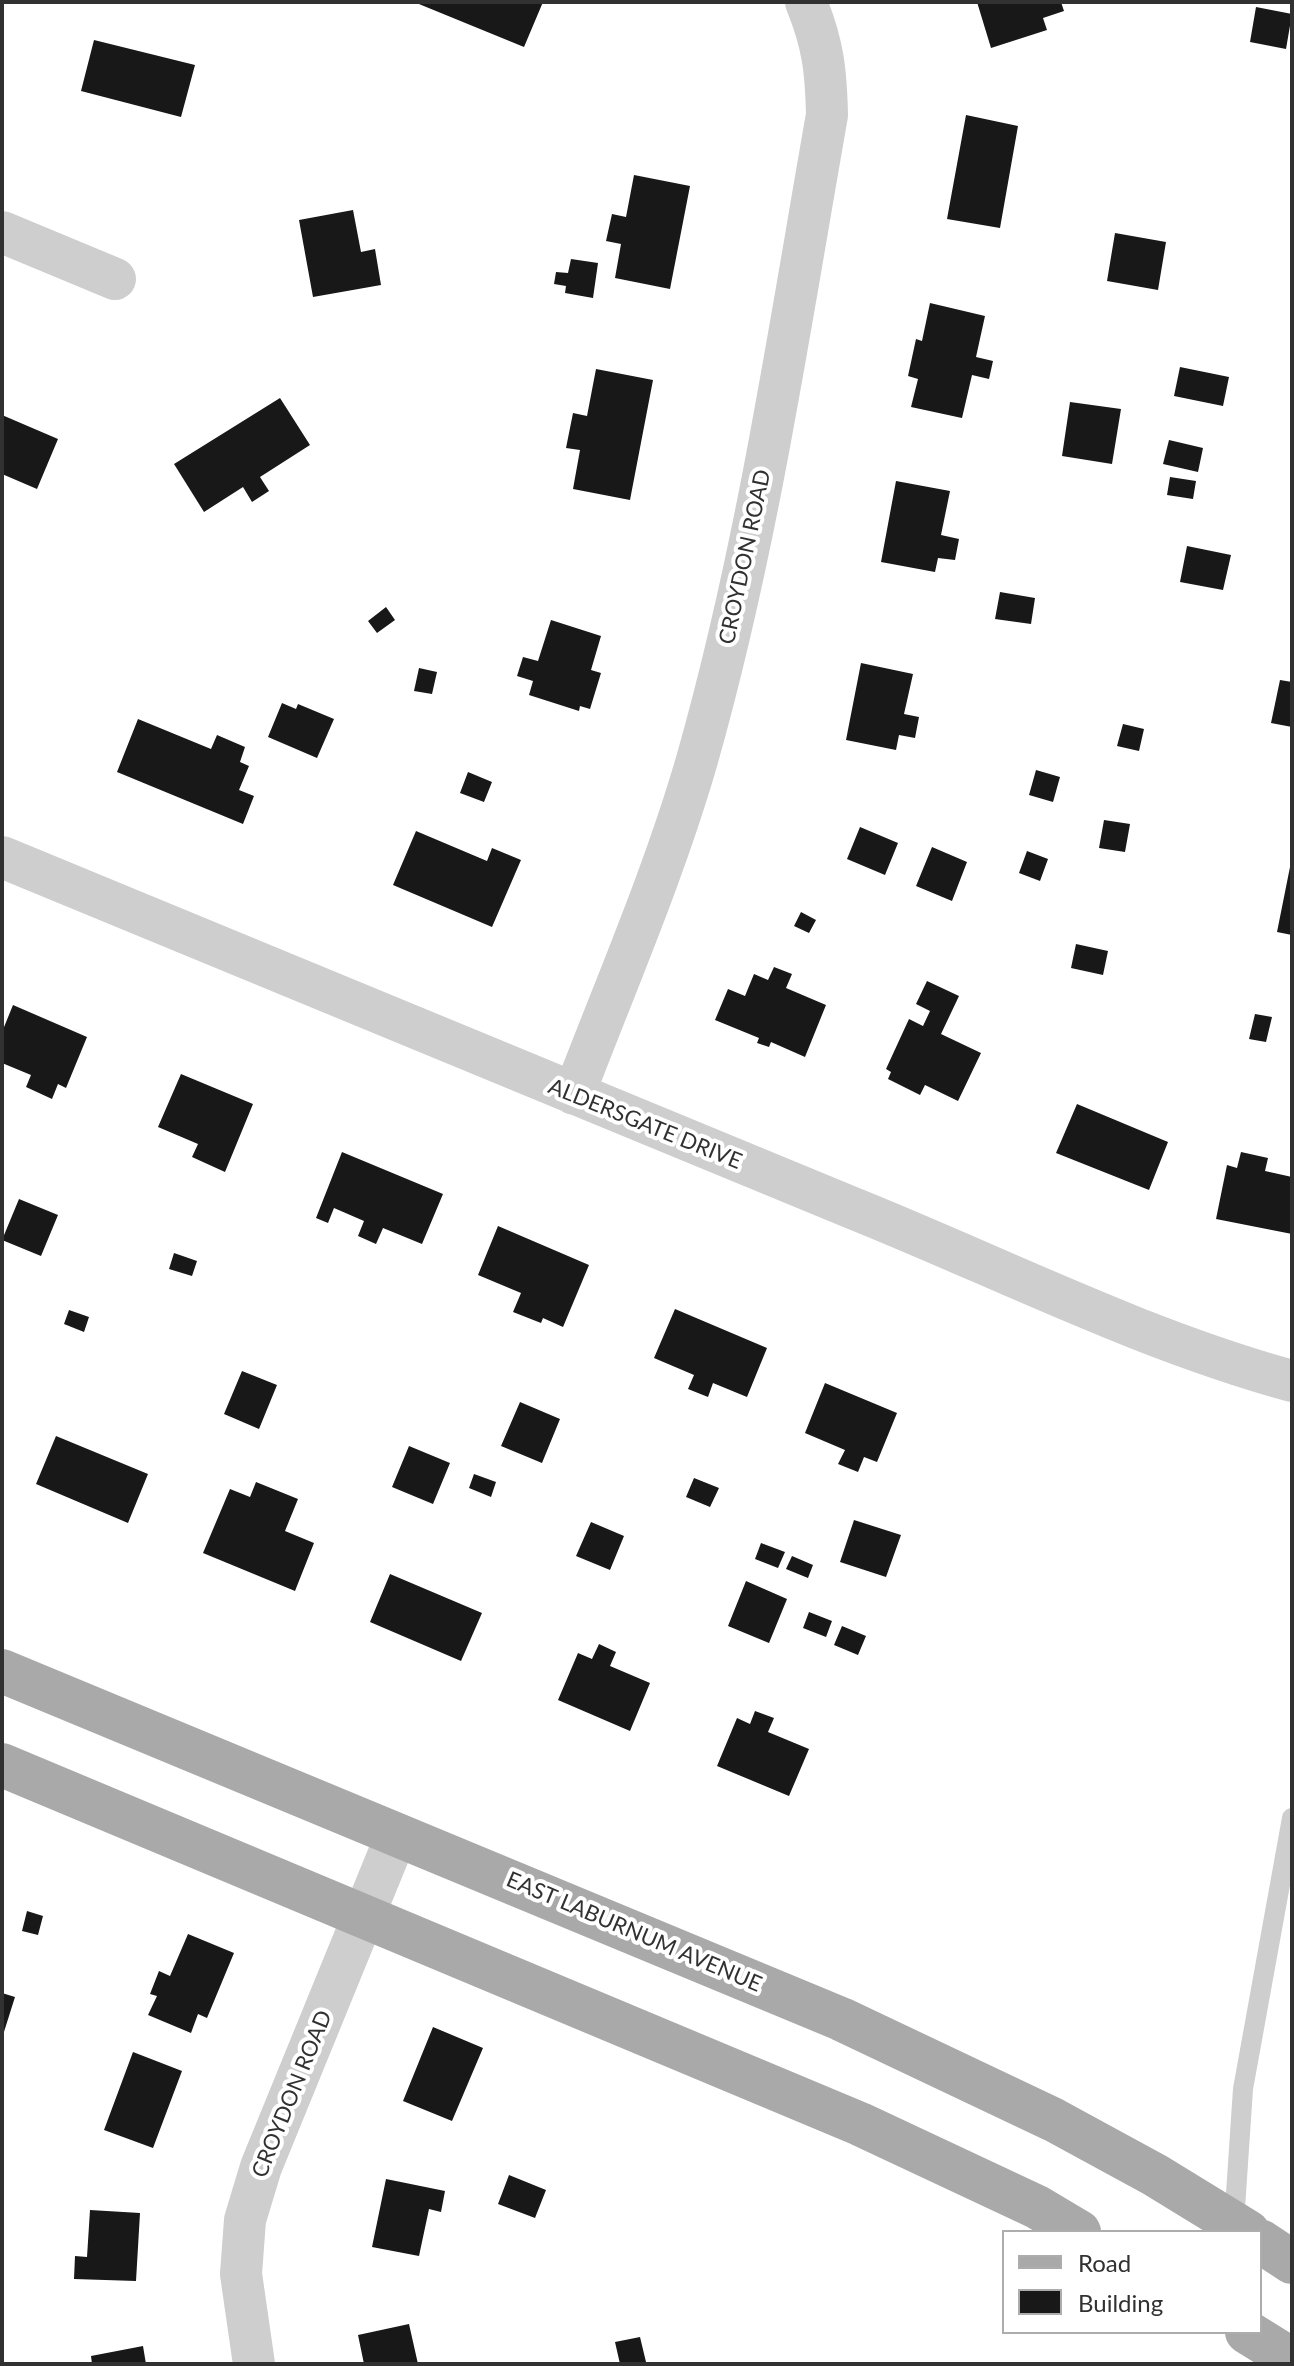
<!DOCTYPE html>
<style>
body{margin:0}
#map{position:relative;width:1294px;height:2366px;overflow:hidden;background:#fff;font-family:Lato,sans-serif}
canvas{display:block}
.frame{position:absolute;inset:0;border:4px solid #313131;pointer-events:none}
.legend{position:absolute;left:1002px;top:2230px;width:260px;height:104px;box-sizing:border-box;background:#fff;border:2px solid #adadad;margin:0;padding:10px 14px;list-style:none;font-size:24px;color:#313131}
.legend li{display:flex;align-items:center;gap:16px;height:40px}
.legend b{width:40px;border:2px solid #adadad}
</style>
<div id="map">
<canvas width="1294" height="2366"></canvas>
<div class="frame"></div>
<ul class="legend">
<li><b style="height:10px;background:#a9a9a9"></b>Road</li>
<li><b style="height:22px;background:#181818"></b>Building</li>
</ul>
</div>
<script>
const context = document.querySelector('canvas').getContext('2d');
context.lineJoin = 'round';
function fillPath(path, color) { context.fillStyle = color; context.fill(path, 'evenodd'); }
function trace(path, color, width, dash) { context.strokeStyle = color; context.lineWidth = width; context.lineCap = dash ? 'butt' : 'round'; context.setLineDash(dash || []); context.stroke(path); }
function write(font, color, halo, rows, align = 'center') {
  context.font = font + ' Lato,sans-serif'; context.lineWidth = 8; context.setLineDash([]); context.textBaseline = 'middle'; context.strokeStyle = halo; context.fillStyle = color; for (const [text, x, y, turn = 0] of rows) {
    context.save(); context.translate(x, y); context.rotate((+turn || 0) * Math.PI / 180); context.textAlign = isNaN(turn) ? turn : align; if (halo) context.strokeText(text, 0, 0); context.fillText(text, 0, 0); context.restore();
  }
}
const building = new Path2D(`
 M414,2H543L524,47Z
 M977,2H1061L1064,11L1043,18L1047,30L991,48Z
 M1256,7L1292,14L1286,49L1250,42Z
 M94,40L195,65L181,117L81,91Z
 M966,115L1018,126L1000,228L947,219Z
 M634,175L690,186L670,289L615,278L621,244L606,241L612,214L626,217Z
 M353,210L361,252L375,249L381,285L313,297L299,220Z
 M1115,233L1166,242L1158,290L1107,281Z
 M571,259L598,263L593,298L565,293L566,286L554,284L556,272L568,273Z
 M930,303L985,316L976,357L993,361L989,379L972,375L962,418L911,407L918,379L908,376L916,339L922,341Z
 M1180,367L1229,377L1223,406L1174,396Z
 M596,369L653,380L630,500L573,489L580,450L566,448L573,413L587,416Z
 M280,398L310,445L260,477L269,491L252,502L243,487L204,512L174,464Z
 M1070,402L1121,409L1112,464L1062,456Z
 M2,415L58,439L37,489L2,474Z
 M1169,440L1203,448L1198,472L1163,464Z
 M1170,477L1196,481L1193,499L1167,495Z
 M896,481L950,491L941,535L959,539L955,560L938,558L935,572L881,562Z
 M1187,546L1231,555L1223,590L1180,582Z
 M1000,592L1035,598L1031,624L995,619Z
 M386,607L395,620L377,633L368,621Z
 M551,620L601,636L591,670L601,673L590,709L580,706L579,711L529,695L533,681L517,676L523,657L538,661Z
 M861,663L913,674L904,714L919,717L915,738L899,735L896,750L846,740Z
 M419,668L437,672L432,694L414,691Z
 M1280,680L1292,682V727L1271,723Z
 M282,703L296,709L298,704L334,719L317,758L268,737Z
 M138,719L211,749L217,735L245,747L240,762L249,766L239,790L254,796L243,824L117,772Z
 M1123,724L1144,729L1139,751L1117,746Z
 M1036,770L1060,777L1053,802L1029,795Z
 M468,772L492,782L484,802L460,793Z
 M1104,820L1130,824L1125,852L1099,848Z
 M860,827L898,843L885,875L847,859Z
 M416,831L487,861L492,848L521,860L492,927L393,885Z
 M932,847L967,862L952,901L916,886Z
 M1027,851L1048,859L1040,881L1019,873Z
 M1291,862H1292V935L1277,932Z
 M801,912L816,920L809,933L794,926Z
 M1076,944L1108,951L1103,975L1071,968Z
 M774,967L792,974L786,988L826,1005L805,1057L771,1042L769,1047L757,1043L759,1038L715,1020L728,989L745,996L754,974L768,980Z
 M927,981L959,996L941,1034L981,1053L958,1101L925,1085L920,1095L888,1079L891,1072L886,1069L909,1019L923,1026L930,1011L916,1004Z
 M13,1005L87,1037L66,1088L58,1084L52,1099L26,1087L31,1075L2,1063V1032Z
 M1255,1014L1272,1017L1266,1042L1249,1039Z
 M181,1074L253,1104L225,1172L192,1157L198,1144L158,1127Z
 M1077,1104L1168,1142L1149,1190L1056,1153Z
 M342,1152L443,1194L422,1244L383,1228L376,1244L358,1236L364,1221L334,1208L328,1223L316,1218Z
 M1241,1152L1268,1158L1265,1171L1292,1177V1234L1216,1219L1227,1165L1237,1168Z
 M19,1199L58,1215L41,1256L2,1240Z
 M498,1226L589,1265L563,1327L543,1318L541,1323L513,1312L521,1293L478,1275Z
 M174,1253L197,1261L192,1276L169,1269Z
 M675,1309L767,1348L747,1397L713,1383L708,1397L688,1389L694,1375L654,1358Z
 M69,1310L89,1317L84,1332L64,1324Z
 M242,1371L277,1385L259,1429L224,1414Z
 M825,1383L897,1413L877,1462L864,1457L858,1472L838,1464L845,1450L805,1433Z
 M520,1402L560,1419L542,1463L501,1446Z
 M56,1436L148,1474L128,1523L36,1484Z
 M409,1446L450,1463L433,1504L392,1487Z
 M474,1474L496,1482L491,1497L469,1488Z
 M694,1478L719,1488L710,1507L686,1497Z
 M256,1482L298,1499L285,1531L314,1543L295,1591L203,1553L230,1489L250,1497Z
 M854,1520L901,1535L886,1577L840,1562Z
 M591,1522L624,1536L610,1570L576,1556Z
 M761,1543L785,1552L778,1568L755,1559Z
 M792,1556L813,1565L808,1578L786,1569Z
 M390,1574L482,1613L461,1661L370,1622Z
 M746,1581L787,1599L769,1643L728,1626Z
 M809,1612L832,1621L826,1637L803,1628Z
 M842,1626L866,1636L858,1655L834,1645Z
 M599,1644L616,1652L610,1666L650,1683L630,1731L558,1700L578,1653L592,1659Z
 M755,1711L774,1718L768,1732L809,1749L789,1796L717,1766L737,1718L750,1724Z
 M27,1911L43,1916L38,1935L22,1931Z
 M188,1934L234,1953L207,2018L198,2014L191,2033L148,2015L157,1996L150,1994L159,1971L170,1976Z
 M2,1993L15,1997L3,2035H2Z
 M433,2027L483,2048L452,2121L403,2101Z
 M133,2052L182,2071L153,2148L104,2130Z
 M509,2175L546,2190L535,2218L498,2204Z
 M386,2179L445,2191L441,2212L429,2209L419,2256L372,2247Z
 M90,2210L140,2213L136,2281L74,2279L75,2256L87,2257Z
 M409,2324L418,2364H364L358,2335Z
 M640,2337L646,2362L620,2364L615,2342Z
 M143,2346L146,2364H92L91,2356Z`);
const lane = new Path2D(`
 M1234,2223L1243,2089L1292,1818`);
const street = new Path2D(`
 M2,232L115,279
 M2,857C284,975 567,1091 850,1207C997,1266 1139,1339 1292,1381
 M574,1094C616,984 664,874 697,760C757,549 789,330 827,115C826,70 823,44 806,2
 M254,2364L241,2274L245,2220L261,2167L397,1834`);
const primary = new Path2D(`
 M2,1671L841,2019L1054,2120L1155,2175L1248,2232
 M2,1765L860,2124L1037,2207L1079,2232
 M1260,2241L1292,2262
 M1247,2332L1292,2360`);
const streetNames = [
 ["CROYDON ROAD",745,557,-78],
 ["ALDERSGATE DRIVE",645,1124,22],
 ["EAST LABURNUM AVENUE",634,1932,23],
 ["CROYDON ROAD",292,2094,-68]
];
fillPath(building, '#181818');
trace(lane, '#cecece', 20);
trace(street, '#cecece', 42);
trace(primary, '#a9a9a9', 44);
write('22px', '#313131', '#fff', streetNames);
</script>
